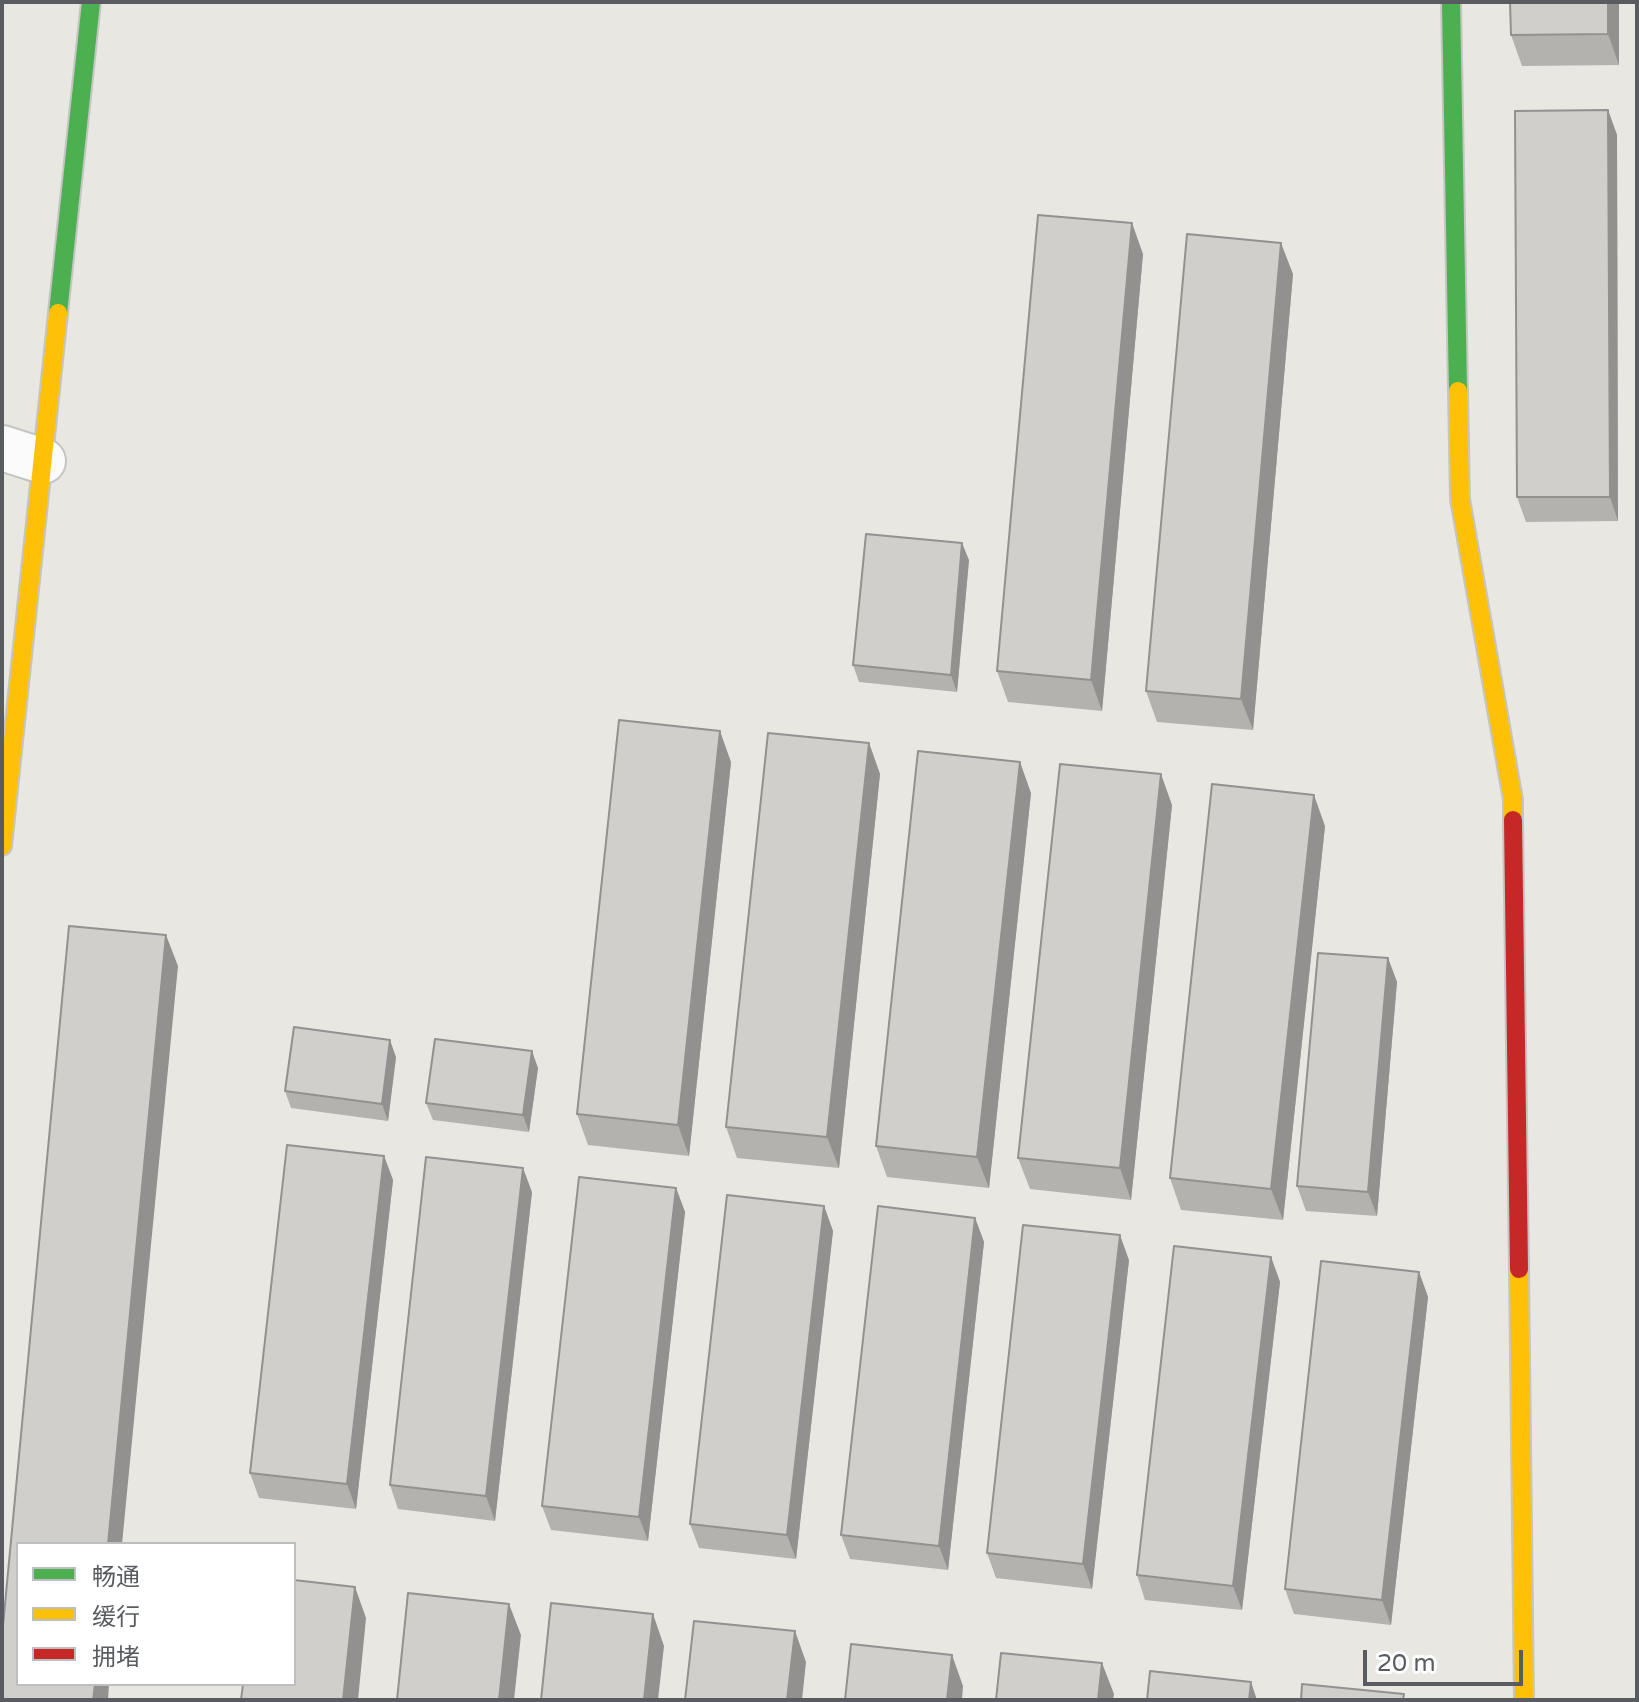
<!DOCTYPE html>
<meta charset="utf-8">
<style>
body{margin:0}
#map{position:relative;width:1639px;height:1702px;overflow:hidden;background:#e8e7e2;font-family:"Varela Round","Noto Sans SC",sans-serif}
canvas{display:block}
.frame{position:absolute;inset:0;border:4px solid #585c60;pointer-events:none}
.legend{position:absolute;left:16px;top:1542px;width:280px;height:144px;box-sizing:border-box;background:#fff;border:2px solid #bcbebf;margin:0;padding:10px 14px;list-style:none;font-size:24px;color:#585c60}
.legend li{display:flex;align-items:center;gap:16px;height:40px}
.legend b{width:40px;border:2px solid #bcbebf}
.scale{position:absolute;left:1363px;top:1650px;width:160px;height:36px;box-sizing:border-box;border:4px solid #585c60;border-top:0;padding-left:10px;font-size:24px;line-height:28px;white-space:nowrap;color:#585c60;-webkit-text-stroke:6px #fff;paint-order:stroke}
</style>
<div id="map">
<canvas width="1639" height="1702"></canvas>
<div class="frame"></div>
<ul class="legend">
<li><b style="height:10px;background:#4caf50"></b>畅通</li>
<li><b style="height:10px;background:#ffc107"></b>缓行</li>
<li><b style="height:10px;background:#c62828"></b>拥堵</li>
</ul>
<div class="scale">20 m</div>
</div>
<script>
const context = document.querySelector('canvas').getContext('2d');
context.lineJoin = 'round';
function trace(path, color, width, dash) { context.strokeStyle = color; context.lineWidth = width; context.lineCap = dash ? 'butt' : 'round'; context.setLineDash(dash || []); context.stroke(path); }
function fillPath(path, color) { context.fillStyle = color; context.fill(path, 'evenodd'); }
const street = new Path2D(`
 M2,448L43,461`);
const fast = new Path2D(`
 M1451,2L1458,391
 M58,313L91,2`);
const slow = new Path2D(`
 M1458,391L1460,499L1513,800V820
 M2,846L58,313
 M1519,1269L1524,1700`);
const jam = new Path2D(`
 M1513,820L1519,1269`);
const wall = new Path2D(`
 M1619,2V65L1522,66L1511,35Z
 M1608,110L1617,135L1618,521L1526,522L1517,497Z
 M1143,254L1102,711L1008,702L997,671Z
 M1293,274L1253,730L1157,722L1146,691Z
 M969,560L957,692L859,682L853,665Z
 M869,743L880,774L839,1168L737,1158L726,1127Z
 M731,762L689,1156L588,1145L577,1114Z
 M1031,793L989,1188L887,1177L876,1146Z
 M1172,805L1131,1200L1030,1189L1018,1158Z
 M1325,826L1283,1220L1181,1210L1170,1178Z
 M1388,958L1397,982L1377,1216L1306,1211L1297,1186Z
 M396,1057L388,1121L291,1108L285,1091Z
 M538,1068L529,1132L433,1120L426,1103Z
 M384,1156L393,1180L356,1509L259,1498L250,1473Z
 M676,1188L685,1212L648,1541L551,1530L542,1506Z
 M532,1192L495,1521L398,1509L390,1485Z
 M824,1206L833,1231L796,1559L699,1548L690,1524Z
 M975,1218L984,1242L948,1570L850,1559L841,1535Z
 M1271,1257L1280,1282L1242,1610L1145,1600L1137,1575Z
 M1129,1260L1092,1589L996,1578L987,1553Z
 M1419,1272L1428,1297L1391,1625L1294,1614L1285,1589Z`);
const shadedWall = new Path2D(`
 M1608,2H1619V65L1608,34Z
 M1608,110L1617,135L1618,521L1610,497Z
 M1132,223L1143,254L1102,711L1091,680Z
 M1281,243L1293,274L1253,730L1241,699Z
 M962,543L969,560L957,692L951,675Z
 M720,731L731,762L689,1156L678,1125Z
 M869,743L880,774L839,1168L827,1137Z
 M1020,762L1031,793L989,1188L977,1157Z
 M1161,774L1172,805L1131,1200L1120,1168Z
 M1314,795L1325,826L1283,1220L1271,1189Z
 M166,935L178,966L122,1544H108Z
 M1388,958L1397,982L1377,1216L1368,1192Z
 M390,1040L396,1057L388,1121L382,1104Z
 M532,1051L538,1068L529,1132L523,1115Z
 M384,1156L393,1180L356,1509L347,1484Z
 M523,1168L532,1192L495,1521L486,1496Z
 M676,1188L685,1212L648,1541L639,1517Z
 M824,1206L833,1231L796,1559L787,1535Z
 M975,1218L984,1242L948,1570L939,1546Z
 M1120,1235L1129,1260L1092,1589L1083,1564Z
 M1271,1257L1280,1282L1242,1610L1233,1586Z
 M1419,1272L1428,1297L1391,1625L1382,1600Z
 M355,1587L366,1618L358,1700H343Z
 M509,1604L521,1635L514,1700H499Z
 M653,1614L664,1646L658,1700H644Z
 M795,1631L806,1662L802,1700H787Z
 M952,1655L963,1686L962,1700H947Z
 M1102,1663L1114,1694L1113,1700H1098Z
 M1251,1682L1257,1700H1249Z
 M95,1684H109L108,1700H93Z`);
const building = new Path2D(`
 M1510,2H1608V34L1511,35Z
 M1608,110L1610,497H1517L1515,111Z
 M1038,215L1132,223L1091,680L997,671Z
 M1187,234L1281,243L1241,699L1146,691Z
 M866,534L962,543L951,675L853,665Z
 M619,720L720,731L678,1125L577,1114Z
 M768,733L869,743L827,1137L726,1127Z
 M918,751L1020,762L977,1157L876,1146Z
 M1060,764L1161,774L1120,1168L1018,1158Z
 M1212,784L1314,795L1271,1189L1170,1178Z
 M1636,841H1637V1228Z
 M69,926L166,935L108,1544H18V1684H95L93,1700H2V1636Z
 M1318,953L1388,958L1368,1192L1297,1186Z
 M294,1027L390,1040L382,1104L285,1091Z
 M435,1039L532,1051L523,1115L426,1103Z
 M287,1145L384,1156L347,1484L250,1473Z
 M426,1157L523,1168L486,1496L390,1485Z
 M579,1177L676,1188L639,1517L542,1506Z
 M727,1195L824,1206L787,1535L690,1524Z
 M878,1206L975,1218L939,1546L841,1535Z
 M1023,1225L1120,1235L1083,1564L987,1553Z
 M1174,1246L1271,1257L1233,1586L1137,1575Z
 M1321,1261L1419,1272L1382,1600L1285,1589Z
 M294,1580L355,1587L343,1700H241L243,1684H294Z
 M408,1593L509,1604L499,1700H397Z
 M551,1603L653,1614L644,1700H541Z
 M694,1621L795,1631L787,1700H685Z
 M851,1644L952,1655L947,1700H845Z
 M1001,1653L1102,1663L1098,1700H996Z
 M1150,1671L1251,1682L1249,1700H1147Z
 M1302,1684L1404,1694L1403,1700H1301Z`);
trace(street, '#c4c4c3', 48);
trace(fast, '#c5c5c4', 22);
trace(slow, '#c5c5c4', 22);
trace(jam, '#c5c5c4', 22);
trace(street, '#fcfbfb', 44);
trace(fast, '#4caf50', 18);
trace(slow, '#ffc107', 18);
trace(jam, '#c62828', 18);
fillPath(wall, '#b3b2af');
fillPath(shadedWall, '#92918f');
fillPath(building, '#d0cfcc');
trace(building, '#92918f', 2);
</script>
